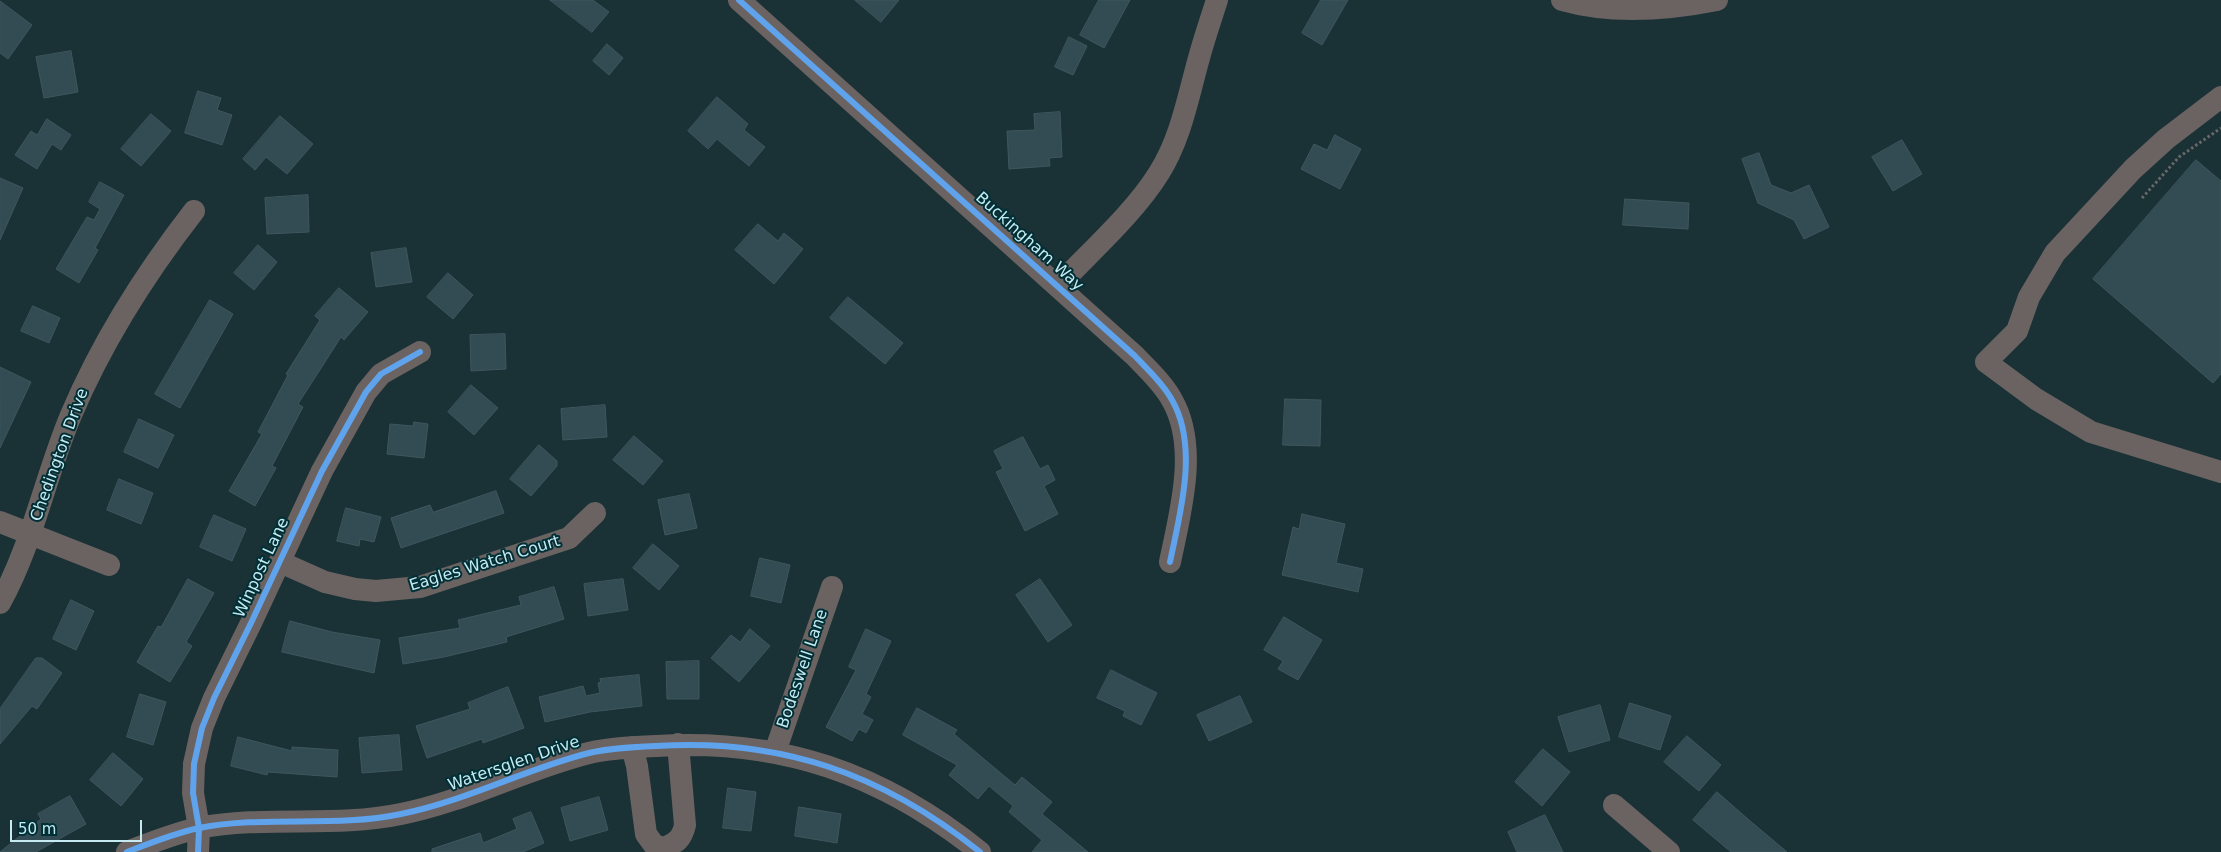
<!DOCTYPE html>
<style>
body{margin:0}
#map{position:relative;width:2221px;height:852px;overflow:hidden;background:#1a3135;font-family:"DejaVu Sans",sans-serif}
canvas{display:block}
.scale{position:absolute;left:10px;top:820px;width:132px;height:22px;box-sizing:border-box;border:2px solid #c5eaf2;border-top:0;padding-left:6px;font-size:15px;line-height:18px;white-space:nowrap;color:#c5eaf2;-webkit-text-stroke:4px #012f36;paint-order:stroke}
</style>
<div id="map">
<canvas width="2221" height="852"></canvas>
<div class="scale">50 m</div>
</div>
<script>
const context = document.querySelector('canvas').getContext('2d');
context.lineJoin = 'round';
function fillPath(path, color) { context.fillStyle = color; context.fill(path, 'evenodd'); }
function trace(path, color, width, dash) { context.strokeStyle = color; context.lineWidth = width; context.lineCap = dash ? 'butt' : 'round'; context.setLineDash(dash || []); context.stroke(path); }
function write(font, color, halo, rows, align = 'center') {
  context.font = font + ' "DejaVu Sans",sans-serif'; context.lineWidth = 4; context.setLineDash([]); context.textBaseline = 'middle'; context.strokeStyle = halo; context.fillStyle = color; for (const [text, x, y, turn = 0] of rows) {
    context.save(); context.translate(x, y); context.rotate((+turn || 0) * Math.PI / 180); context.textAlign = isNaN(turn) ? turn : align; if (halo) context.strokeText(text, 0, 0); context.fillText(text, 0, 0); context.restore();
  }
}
const building = new Path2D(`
 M550,0H593L609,12L592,32Z
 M855,0H899L881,22Z
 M1099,0H1130L1104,48L1080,35Z
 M1321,0H1348L1322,45L1302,33Z
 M0,1L32,25L8,59L0,53Z
 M1069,37L1087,46L1073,75L1055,67Z
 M607,44L623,58L609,75L593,61Z
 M71,51L78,92L44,98L36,57Z
 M198,91L221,98L217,110L232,115L222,145L185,133Z
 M717,97L748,124L744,130L765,147L749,166L717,139L708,149L688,131Z
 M1060,112L1062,157L1049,158L1050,166L1009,169L1007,131L1035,130L1034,114Z
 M151,114L171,131L141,166L121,149Z
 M280,116L313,144L287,174L266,157L255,170L243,159Z
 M47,119L71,135L61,150L52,144L37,169L15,155L31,131L37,135Z
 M1335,135L1361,149L1340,189L1301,169L1314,144L1327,150Z
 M1902,140L1922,174L1893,191L1872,157Z
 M1759,153L1771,185L1791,193L1809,185L1829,227L1804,239L1794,220L1758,203L1742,159Z
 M2196,160L2221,181V374L2213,383L2093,279Z
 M0,178L23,188L0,240Z
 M100,182L124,195L95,248L98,250L79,283L56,269L87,217L94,220L100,209L89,202Z
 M308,195L309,232L267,234L265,198Z
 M1625,199L1689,203L1688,229L1623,225Z
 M758,224L778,241L784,233L803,249L774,284L735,250Z
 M258,245L277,262L254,290L234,273Z
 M406,248L412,282L376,287L371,253Z
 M448,273L473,295L453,319L427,297Z
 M339,288L368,312L344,340L341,337L298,404L303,407L272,466L276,468L255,506L229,491L262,434L258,432L288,375L286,374L320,320L315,316Z
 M848,297L903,343L885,364L830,318Z
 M210,300L233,314L180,408L155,394Z
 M33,306L60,318L49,343L21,331Z
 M505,334L506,369L471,371L470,335Z
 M0,367L31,382L0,448Z
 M471,385L498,408L474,435L448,412Z
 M1285,399L1321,400L1320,446L1283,445Z
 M605,405L607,437L563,440L561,409Z
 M139,419L174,435L158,468L124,452Z
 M414,422L428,424L424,458L387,454L390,424L413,426Z
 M634,436L663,461L643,485L613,460Z
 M1023,437L1040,469L1048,465L1055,480L1044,486L1058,514L1025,531L996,472L1003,469L994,451Z
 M539,445L557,461V466L531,496L510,479Z
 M119,479L153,493L141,524L107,510Z
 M496,491L504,513L401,548L391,518L430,505L433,512Z
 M689,494L697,528L665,535L658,500Z
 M346,508L381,517L374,542L360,539L359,546L337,541Z
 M1302,514L1345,524L1336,563L1363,569L1358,592L1282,575L1293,527L1299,529Z
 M214,515L246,529L232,561L200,547Z
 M653,544L679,566L659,590L633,568Z
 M760,558L790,565L781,603L751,596Z
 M188,579L214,593L186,642L192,646L170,682L137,662L158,626L161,627Z
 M623,579L628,610L588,616L584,584Z
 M1040,579L1072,625L1048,642L1016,595Z
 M554,587L564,619L506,637L507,642L444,657L403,664L399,638L460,628L458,620L521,605L519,597Z
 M71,600L94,611L76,650L53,639Z
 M1284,617L1322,640L1298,680L1278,669L1283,661L1264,650Z
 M290,621L332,632L380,640L374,673L282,652Z
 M750,629L770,646L739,682L711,658L731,635L740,642Z
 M866,629L891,641L866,694L871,697L862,714L873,720L866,733L859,729L852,741L826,727L856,670L849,667Z
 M36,658H42L62,673L37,709L32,706L0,744V709Z
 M699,661V699H667L666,662Z
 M1111,670L1157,693L1141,725L1123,716L1125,711L1097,698Z
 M639,675L642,706L590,712L545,722L539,697L583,686L586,696L600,693L598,683L601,682L600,679Z
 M508,687L524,728L483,743L482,739L427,758L416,726L470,709L468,703Z
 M140,694L166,702L153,745L127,737Z
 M1240,696L1252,722L1209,741L1197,715Z
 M1630,703L1671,716L1660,750L1619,737Z
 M1600,705L1610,740L1569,752L1558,717Z
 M917,708L957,730L954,734L1015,785L1022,777L1052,802L1042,814L1088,852H1032L1042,840L1009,812L1013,806L989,786L978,799L949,775L957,765L903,735Z
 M399,735L402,770L362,773L359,738Z
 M1687,736L1721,765L1699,791L1664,762Z
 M238,737L292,751V747L338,750L337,777L268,772L267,775L231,766Z
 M1543,749L1570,772L1542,806L1515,782Z
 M113,753L143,779L121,806L90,780Z
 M728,788L756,792L751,831L723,828Z
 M1717,792L1749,820L1787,852H1731L1693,820Z
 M70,796L86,824L36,852H0L41,819L38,814Z
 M599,797L608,830L570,841L561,808Z
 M799,807L841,814L837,843L795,836Z
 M531,812L544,843L523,852H432V849L480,833L483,843L517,829L513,819Z
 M1545,815L1563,852H1517L1508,832Z`);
const path = new Path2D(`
 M2142,198L2179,157L2221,128`);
const minor = new Path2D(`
 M739,0L1135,356C1147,369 1163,383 1172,400C1199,447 1180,513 1170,562
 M1562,0C1611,14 1667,10 1717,0
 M2221,97L2166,139L2133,169L2055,253L2029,297L2017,331L1986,362L2036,399L2091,432L2221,472
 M1058,286C1090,252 1135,212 1159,173C1181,138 1188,97 1199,58C1204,39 1211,19 1217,0
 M0,522L109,565
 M280,562L325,582L355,589L376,591L420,587L569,538L595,513
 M0,603C33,543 45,477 71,415C102,342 145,274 194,211
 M632,747L637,766L646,834L654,845L664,848C676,843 682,839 685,825L678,744
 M775,752L832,587
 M1614,805L1669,852
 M127,852C150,843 175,833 199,828C266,815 335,828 401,814C466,801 525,769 589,753C610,748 633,747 656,746C781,738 883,774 980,852
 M198,852L199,828L193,793L194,764L202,728L214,698L251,623L322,471L366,392L381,374L420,352`);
const cycleway = new Path2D(`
 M739,0L1135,356C1147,369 1163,383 1172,400C1199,447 1180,513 1170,562
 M127,852C150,843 175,833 199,828C266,815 335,828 401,814C466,801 525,769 589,753C610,748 633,747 656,746C781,738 883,774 980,852
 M198,852L199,828L193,793L194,764L202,728L214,698L251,623L322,471L366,392L381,374L420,352`);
const streetNames = [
 ["Buckingham Way",1029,242,42],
 ["Chedington Drive",60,455,-70],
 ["Eagles Watch Court",485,564,-17],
 ["Winpost Lane",262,568,-65],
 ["Bodeswell Lane",803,669,-71],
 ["Watersglen Drive",514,764,-19]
];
fillPath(building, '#334c54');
trace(building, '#3f565e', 1);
trace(path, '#6a6969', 3, [2.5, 2.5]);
trace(minor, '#6a6362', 22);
trace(cycleway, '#60a3ed', 6);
write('16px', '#c5eaf2', '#012f36', streetNames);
</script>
